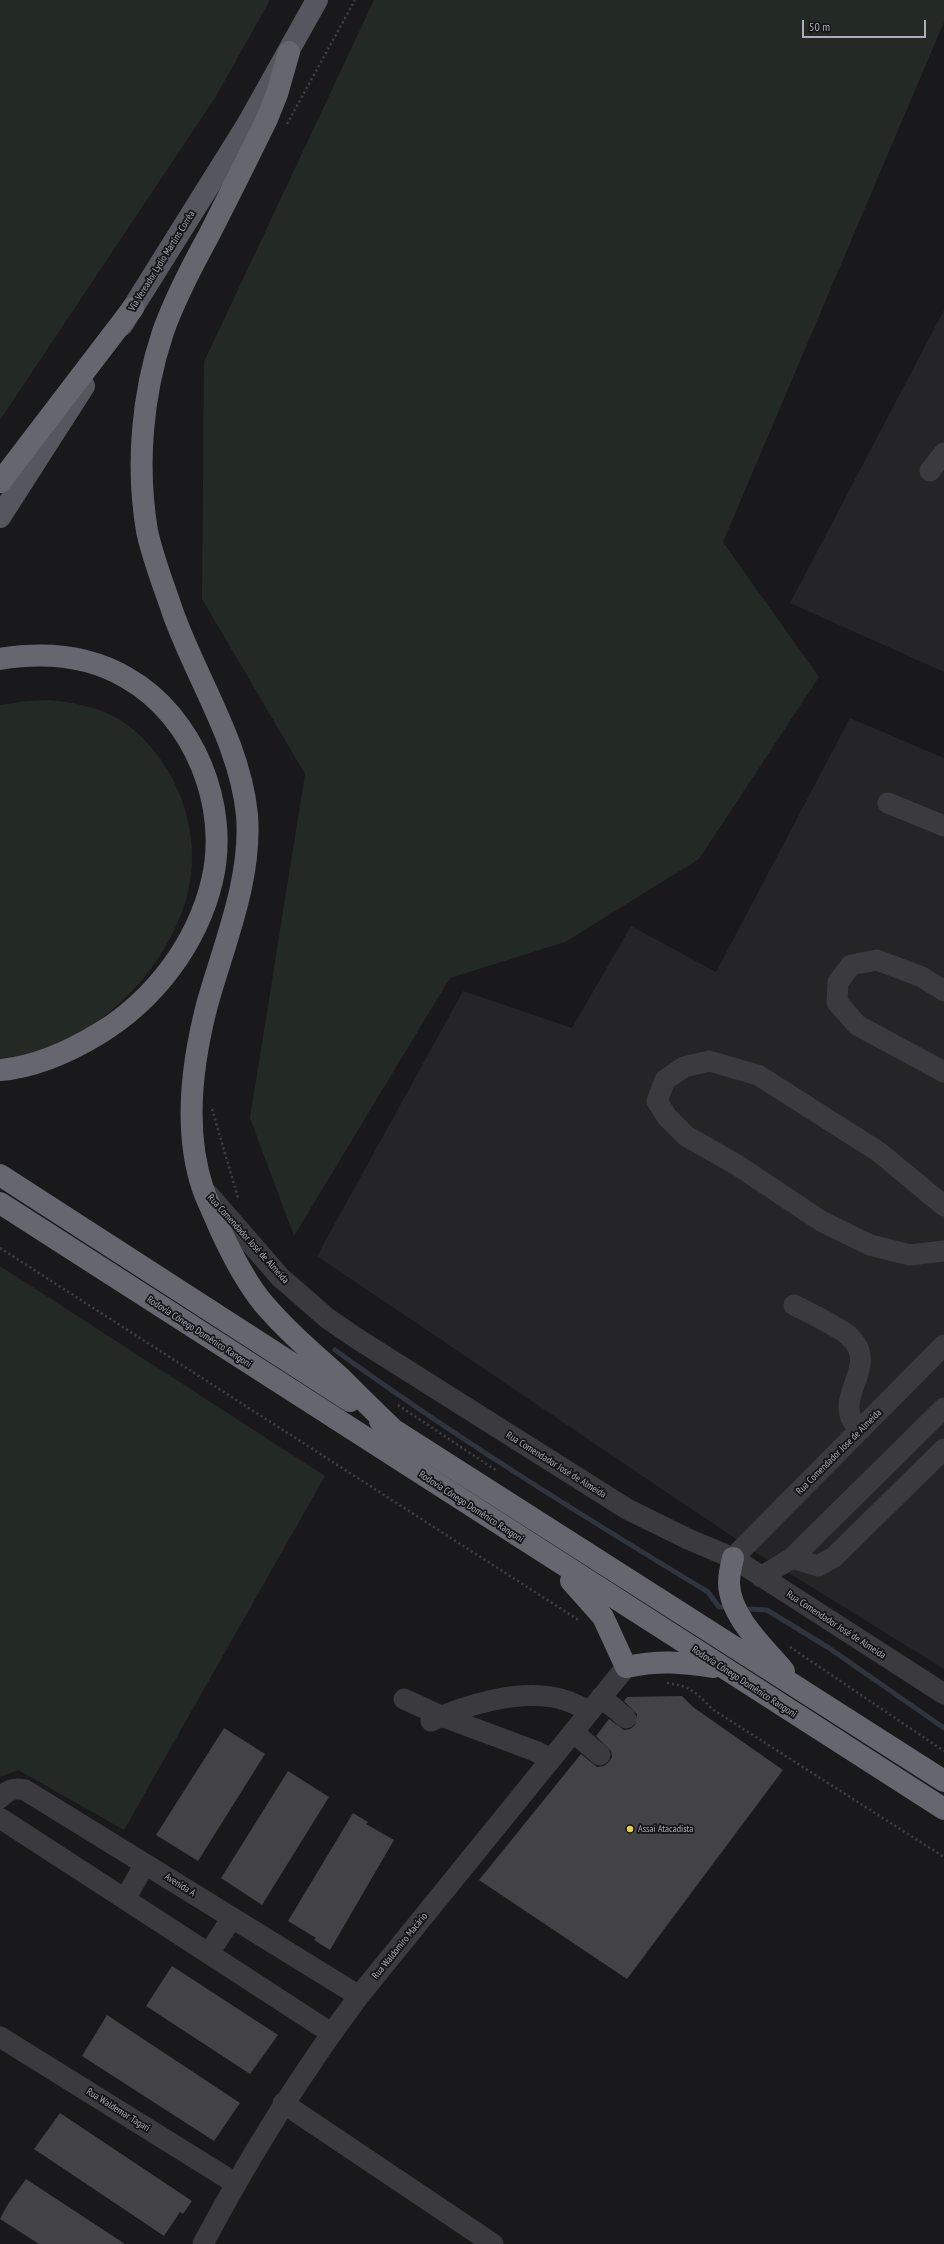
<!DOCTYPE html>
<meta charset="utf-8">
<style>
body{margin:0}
#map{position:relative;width:944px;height:2244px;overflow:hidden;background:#19181a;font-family:"PT Sans Narrow",sans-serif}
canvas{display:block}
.scale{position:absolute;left:802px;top:20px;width:124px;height:18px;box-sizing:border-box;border:2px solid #acadb9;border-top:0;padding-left:5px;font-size:12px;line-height:14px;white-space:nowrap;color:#acadb9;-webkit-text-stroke:3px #141315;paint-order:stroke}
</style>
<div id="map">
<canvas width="944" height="2244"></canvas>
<div class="scale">50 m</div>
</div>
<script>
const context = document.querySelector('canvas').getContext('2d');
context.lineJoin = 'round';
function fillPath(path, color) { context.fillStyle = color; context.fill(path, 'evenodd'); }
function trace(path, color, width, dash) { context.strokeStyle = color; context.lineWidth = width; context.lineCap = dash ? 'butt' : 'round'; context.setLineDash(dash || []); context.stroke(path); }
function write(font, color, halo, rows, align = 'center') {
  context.font = font + ' "PT Sans Narrow",sans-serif'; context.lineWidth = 3.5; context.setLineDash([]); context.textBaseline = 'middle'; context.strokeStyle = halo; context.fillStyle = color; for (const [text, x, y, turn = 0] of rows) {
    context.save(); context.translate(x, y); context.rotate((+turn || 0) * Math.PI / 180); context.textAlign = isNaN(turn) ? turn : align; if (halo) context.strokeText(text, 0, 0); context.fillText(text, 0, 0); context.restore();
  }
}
const built = new Path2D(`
 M944,310V672L790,603Z
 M850,718L944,758V1669L758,1554L317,1256L463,991L572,1028L631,926L716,972Z`);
const green = new Path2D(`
 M0,0H270L215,98L0,420Z
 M374,0H944V22L723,542L819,677L699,859L565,942L450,978L294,1236L250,1118L305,774L202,599L204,362Z
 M50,700C72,702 97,707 117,718C173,752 204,828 188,892C167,975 88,1052 0,1058V705L27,701Z
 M0,1266L325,1476L124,1830L18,1770L0,1777Z`);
const stream = new Path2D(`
 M335,1350C455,1437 581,1515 708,1592L719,1607H725
 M749,1609L767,1610L829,1648L944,1728`);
const building = new Path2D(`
 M682,1696L693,1707L783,1770L627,1979L479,1880L581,1754L597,1767L604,1766L609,1762L612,1757L611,1751L596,1736L609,1719L624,1730L630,1729L635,1725L637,1714L624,1701L627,1697Z
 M224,1728L265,1754L198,1861L156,1835Z
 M288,1771L329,1797L262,1905L221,1878Z
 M353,1813L368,1822L366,1824L394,1840L330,1950L314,1940L316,1938L288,1921Z
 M172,1966L278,2035L250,2074L146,2006Z
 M107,2015L240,2103L214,2141L82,2056Z
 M60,2113L192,2201L183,2214L180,2212L164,2236L34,2149Z
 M26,2179L125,2244H39L0,2219L8,2204Z`);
const path = new Path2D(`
 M287,124L355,0
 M212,1109L238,1198
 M0,1248L580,1621
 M398,1405L497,1471
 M790,1647L944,1751
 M667,1683C690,1686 696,1692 712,1709L944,1857`);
const minor = new Path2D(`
 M930,471L944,453
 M888,803L944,826
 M944,991L922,977L877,960L851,965L838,982L837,1002L857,1025L944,1072
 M208,1194L280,1277L327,1318L356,1338L627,1509L688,1539L733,1558L944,1694
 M944,1206L879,1152L758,1075L709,1061L684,1067L665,1080L657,1101L667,1117L686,1136L737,1165L821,1221L870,1245L910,1255L944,1251
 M794,1305C807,1312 840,1327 850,1337C878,1364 840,1391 851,1418C853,1422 857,1427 859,1431
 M733,1558L944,1345
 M792,1558L818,1566L834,1557L944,1449
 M761,1577L792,1558L944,1408
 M601,1697L626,1718
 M404,1699L441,1716L535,1751L551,1759
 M431,1721C465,1705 514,1691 552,1697C565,1699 578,1705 589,1711
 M573,1732L600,1755
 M0,1798C8,1790 14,1787 25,1790L359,1996
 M0,1818L331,2033
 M125,1899L145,1864
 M209,1953L232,1918
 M0,2037L235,2183
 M283,2103L493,2244
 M203,2244C249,2157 300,2075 359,1996L626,1667`);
const major = new Path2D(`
 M122,325L247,125L317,0
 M0,517L84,386`);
const highway = new Path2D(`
 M289,52L277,94L267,119C248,158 229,196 209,235C192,266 175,298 163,332C142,395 136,465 147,531C153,559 164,586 173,613C197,680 240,743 247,815C252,879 224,944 207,1005C192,1063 183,1130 203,1189C208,1203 215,1216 220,1229C232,1255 245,1281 263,1303C287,1331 314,1354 341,1378C358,1395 375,1412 392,1428
 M0,482L133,308
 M0,659C43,652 88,655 127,678C194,716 230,806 212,881C197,944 154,1000 100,1033C69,1052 36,1067 0,1070
 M0,1175L350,1401
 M0,1203L944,1809
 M380,1421L944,1781
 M733,1558C731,1566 729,1574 729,1583C730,1617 764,1647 784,1671
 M571,1581L603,1617L626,1667C659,1660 681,1662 714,1667`);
const markers = [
 [630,1829,4,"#e3d147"]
];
const streetNames = [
 ["Via Vereador Lydio Martins Corrêa",162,261,-58],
 ["Rua Comendador José de Almeida",248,1239,48],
 ["Rodovia Cônego Domênico Rangoni",199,1332,33],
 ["Rua Comendador Jose de Almeida",839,1452,-45],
 ["Rua Comendador José de Almeida",556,1465,32],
 ["Rodovia Cônego Domênico Rangoni",471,1507,33],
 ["Rua Comendador José de Almeida",836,1625,33],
 ["Rodovia Cônego Domênico Rangoni",744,1682,33],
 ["Avenida A",180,1885,32],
 ["Rua Waldomiro Macário",400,1946,-51],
 ["Rua Waldemar Tagari",118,2110,32]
];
const poiNames = [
 ["Assaí Atacadista",638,1829]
];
fillPath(built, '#252427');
fillPath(green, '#232a25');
trace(stream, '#2f343d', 5);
fillPath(building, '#434247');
trace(path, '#404046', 2.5, [2, 3]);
trace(minor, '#3a3a3f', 21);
trace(major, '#56565e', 22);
trace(highway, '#66666f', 22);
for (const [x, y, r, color] of markers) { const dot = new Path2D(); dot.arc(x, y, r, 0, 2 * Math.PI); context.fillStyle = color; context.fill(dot); trace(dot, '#141315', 1.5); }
write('10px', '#acadb9', '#141315', streetNames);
write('10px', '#acadb9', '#141315', poiNames, 'left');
</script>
